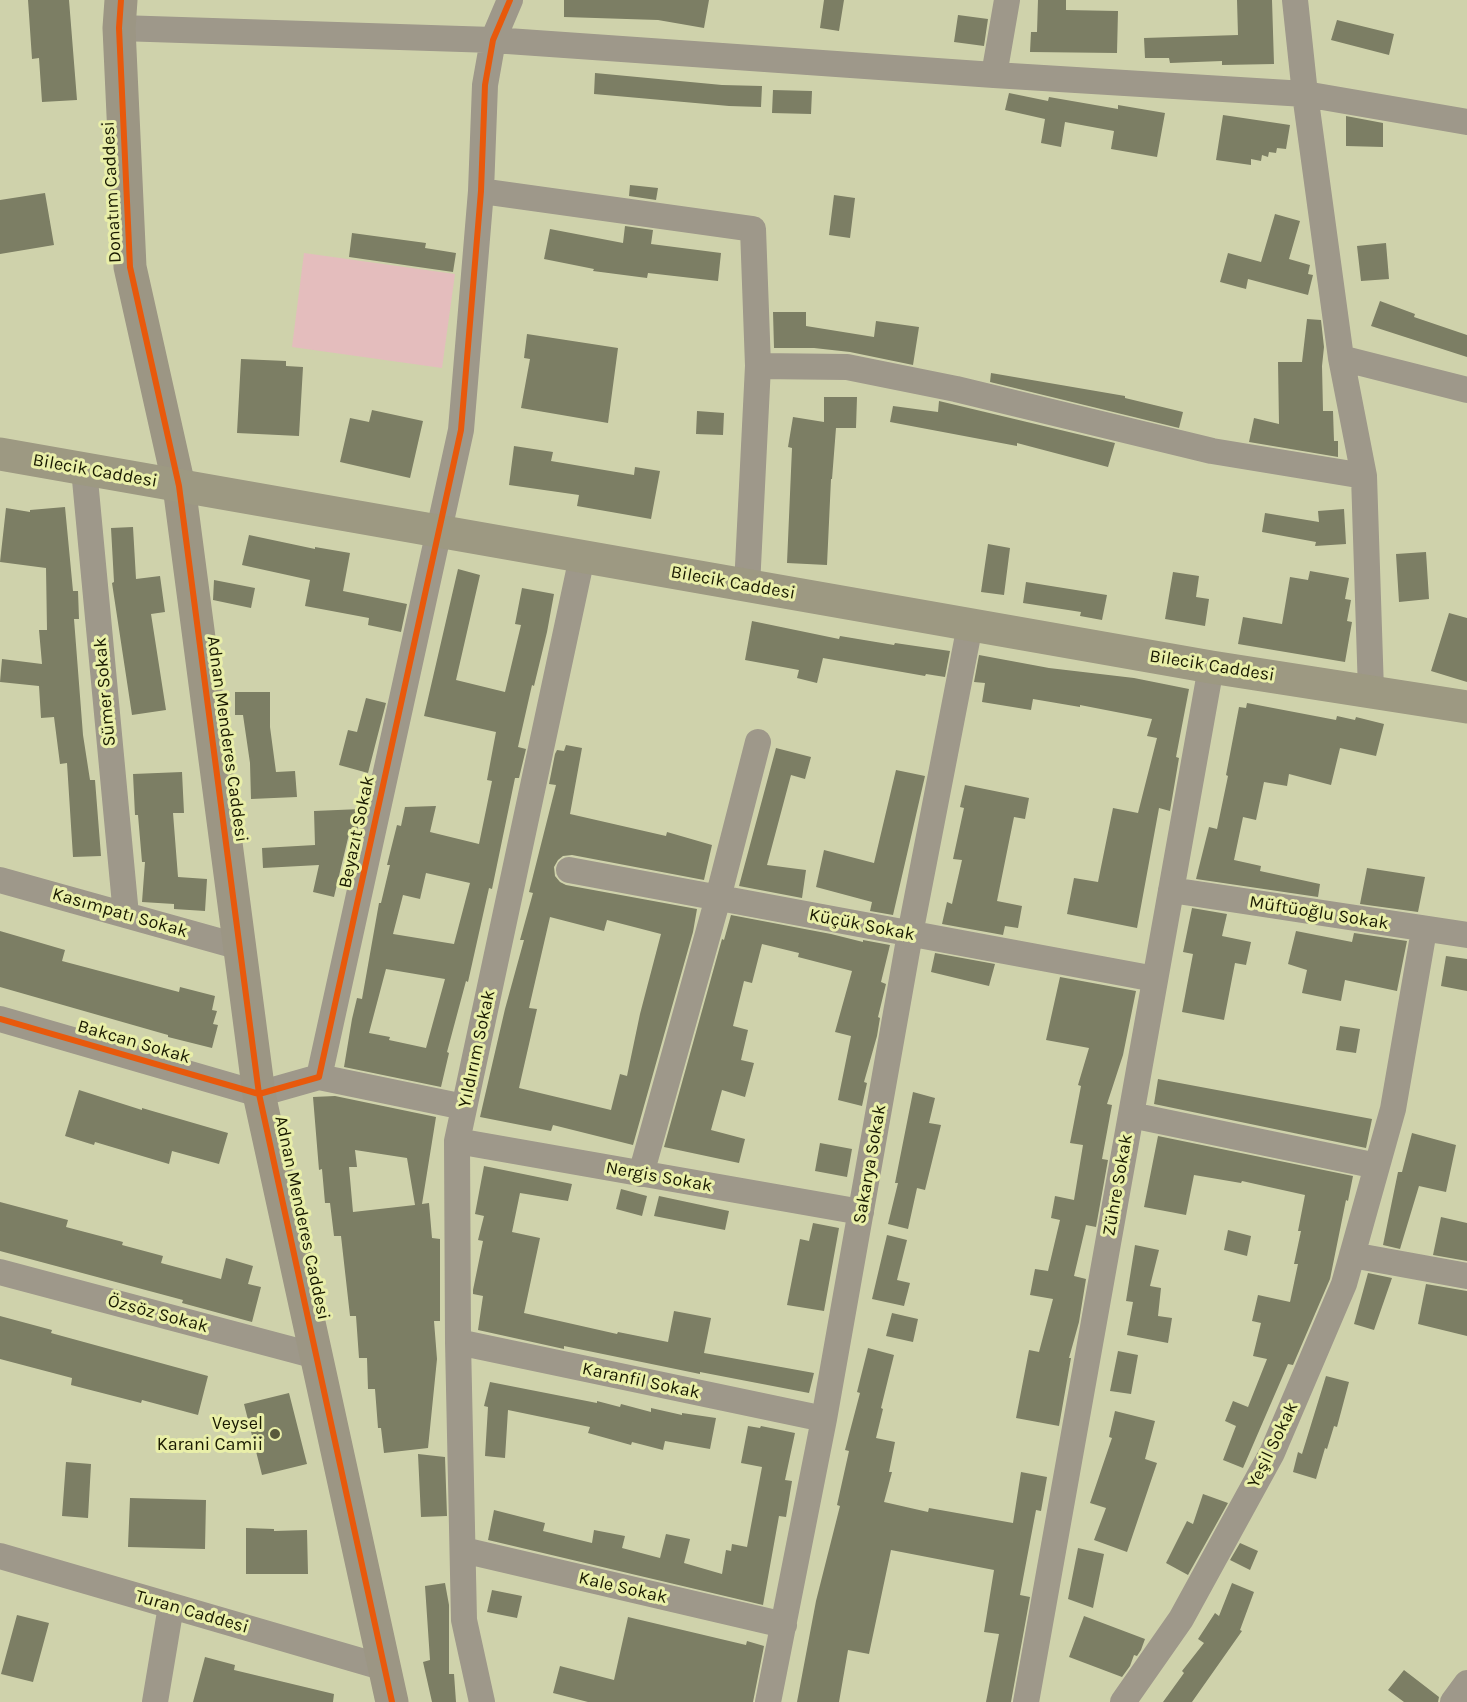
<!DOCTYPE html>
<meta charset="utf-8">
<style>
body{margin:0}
canvas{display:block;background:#cfd2ab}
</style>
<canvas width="1467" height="1702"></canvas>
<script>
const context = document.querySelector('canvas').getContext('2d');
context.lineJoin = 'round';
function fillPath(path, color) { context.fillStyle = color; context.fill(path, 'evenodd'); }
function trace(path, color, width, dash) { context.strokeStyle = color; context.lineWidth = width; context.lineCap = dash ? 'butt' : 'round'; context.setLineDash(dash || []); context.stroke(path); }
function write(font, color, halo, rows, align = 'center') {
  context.font = font + ' Karla,sans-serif'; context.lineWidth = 6; context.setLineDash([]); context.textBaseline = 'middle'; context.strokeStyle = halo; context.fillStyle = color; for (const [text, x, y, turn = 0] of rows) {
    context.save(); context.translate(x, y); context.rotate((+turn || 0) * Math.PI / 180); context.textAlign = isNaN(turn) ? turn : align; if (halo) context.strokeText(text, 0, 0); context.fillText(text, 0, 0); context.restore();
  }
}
const green = new Path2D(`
 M304,253L455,274L442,368L292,347Z`);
const building = new Path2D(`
 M28,0H69L77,100L42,102L39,58L32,59Z
 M564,0H709L704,28L658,20L564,17Z
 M824,0H844L839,31L820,28Z
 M1038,0H1066V10L1118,11L1117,53L1030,52L1031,32H1037Z
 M1237,0H1272L1274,64L1222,65V61L1170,63L1169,58H1145L1144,38L1238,35Z
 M958,15L988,19L984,46L954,42Z
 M1337,20L1394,34L1389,55L1331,40Z
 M595,73L722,85L762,86L761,107L729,106L594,94Z
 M773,90L812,91L811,114L772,113Z
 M1009,93L1048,101L1049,97L1118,109V105L1165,113L1157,157L1111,149L1114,131L1065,122L1061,147L1041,143L1045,119L1005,110Z
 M1223,115L1290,125L1286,149L1277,148L1276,153L1269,152L1268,157L1262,155L1261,161L1251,159V165L1216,160Z
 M1346,116L1383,123V147L1346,146Z
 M630,185L658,188L656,200L629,196Z
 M45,193L54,245L0,254V200Z
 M834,195L855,198L850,238L829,235Z
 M1275,214L1300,221L1289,259L1310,265L1308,274L1313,275L1308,295L1248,279L1246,289L1220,282L1228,253L1261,262Z
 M625,226L653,230L651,244L721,253L718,281L648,273L647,278L593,271L594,269L544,259L550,229L623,243Z
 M352,233L426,243L425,248L456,253L453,272L349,257Z
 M1386,243L1389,279L1361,281L1357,246Z
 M1380,301L1415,314L1414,317L1467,335V357L1371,326Z
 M773,312H806V326L874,337L876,321L919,327L913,365L850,352L814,348H774Z
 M1307,319L1321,320L1324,347L1322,366L1323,411H1333L1334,441H1338V457L1249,442L1254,418L1279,424L1278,362H1302Z
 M527,334L618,348L608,423L521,408L530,359L524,358Z
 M241,359L286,361V366L303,367L299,436L237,433Z
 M991,373L1125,396V398L1183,412L1179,428L990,382Z
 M824,397H857L856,428H836L832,479H831L827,565L787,563L792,448L788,447L793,417L824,422Z
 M939,401L1115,443L1108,467L1017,443V446L890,422L893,406L938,412Z
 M372,410L423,421L410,478L340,462L350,418L369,422Z
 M697,411L724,413L723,435L696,434Z
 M514,446L553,452L551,461L634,475L635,467L660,471L651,519L577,506L579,495L509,485Z
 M65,507L73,591H78L79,619H74L83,735L90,780H95L101,856L73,857L67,763L60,764L54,717L41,718L39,686L0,682L2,659L42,664L39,630H47L46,568L0,562L6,508L30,512V510Z
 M1344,509L1346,544L1315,546L1316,542L1262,532L1265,513L1319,522L1318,511Z
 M133,527L136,579L160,576L165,612L151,614L166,710L132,715L112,583L114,582L111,528Z
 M249,535L315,549V547L350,553L343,591L407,604L401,632L368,625L369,618L305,606L310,580L242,565Z
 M988,544L1010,548L1004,595L981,592Z
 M1426,552L1429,599L1399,602L1396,554Z
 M458,569L480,575L456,680L505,692L521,625L515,624L522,588L554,594L547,632L534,686L532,685L518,747L526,749L519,778H515L492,889L489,888L468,982L466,981L447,1052L449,1053L441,1087L344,1067L352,1019L357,998L362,999L379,903H381L390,865H387L397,825L401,826L405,807L436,806L430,832L479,844L492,781L487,780L496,732L424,716ZM426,873L470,883L454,944L393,934L403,895L420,899ZM386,969L445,979L426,1048L389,1040L390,1037L369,1033Z
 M1310,571L1349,578L1345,599L1351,600L1347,621L1352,622L1345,662L1238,644L1243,617L1282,624L1290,577L1308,580Z
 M1173,572L1199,576L1196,597L1209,599L1205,626L1165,619Z
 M214,580L255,588L251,608L213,600Z
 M1026,582L1107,595L1102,620L1080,616L1081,612L1023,603Z
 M1449,613L1467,618V682L1431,671Z
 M752,621L839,639L840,636L894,645L895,643L950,651L945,677L926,674L925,676L823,658L817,683L797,678L799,670L745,660Z
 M979,655L1049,668L1134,678L1189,689L1176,757L1179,758L1170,811L1159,808L1137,928L1067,914L1074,878L1098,882L1113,808L1138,813L1157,738L1147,736L1152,719L1080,705V707L1033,699L1031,710L982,702L985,683L974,682Z
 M235,692H270V727L276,772L295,771L297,797L251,799L250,763L243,715H235Z
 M366,698L386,703L368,773L339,765L348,730L357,732Z
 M1247,703L1336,720L1337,716L1355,720L1356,717L1384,724L1376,756L1340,748L1331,785L1289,774L1287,786L1264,782L1256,820L1243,817L1234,860L1261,866L1260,871L1320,884L1318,897L1196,879L1209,827L1217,829L1228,776L1226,775L1239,707L1246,708Z
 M566,745L582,748L570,814L666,836L667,832L712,845L704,880L572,855L563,856L558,860L554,867L555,876L560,882L566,885L697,909L693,932L633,1145L553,1125L551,1131L480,1117L505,1009L524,940H520L533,893L529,892L556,785L549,784L555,754L557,750L564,751ZM550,917L604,931L607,920L661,934L640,1014L627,1076L620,1074L611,1110L519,1088L537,1009L529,1008Z
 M776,748L811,757L805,779L791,775L767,865L806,870L802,898L739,886Z
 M896,770L925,776L893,915L870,911L872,902L816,887L824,850L874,863Z
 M182,772L184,813H173L178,877L207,879L205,911L174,909V904L142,902L145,862H142L138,815H135L133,774Z
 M965,785L1029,798L1025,819L1014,817L997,901L1022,906L1018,928L1005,926L1003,935L942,924L947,902L952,904L962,860L953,859L964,808L960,807Z
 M361,809L357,834H349L334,897L313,892L319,865L263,868L262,848L315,845L314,811Z
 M1367,868L1425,877L1418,912L1360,904Z
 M1192,908L1227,914L1222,936L1251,942L1246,965L1235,963L1224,1020L1182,1012L1193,954L1183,952Z
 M731,915L831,934L863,942V940L890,945L881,982L886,984L878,1017L880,1018L877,1036L864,1082L867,1083L862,1106L838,1100L851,1036L835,1032L852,971L798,957L799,953L762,944L752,983L744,981L733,1026L748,1030L741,1060L754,1063L745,1097L722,1090L711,1130L745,1139L739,1163L664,1147L722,939L724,940Z
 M0,931L65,950L62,961L179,992L180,987L215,996L212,1010L217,1011L213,1024L218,1025L212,1048L168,1037V1035L0,987Z
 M1296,931L1352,942L1354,933L1407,941L1397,991L1345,980L1341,1001L1302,993L1307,970L1288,964Z
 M935,953L995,964L989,986L931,972Z
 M1446,956L1467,959V991L1441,986Z
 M1060,977L1136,991L1123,1055L1107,1104L1112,1105L1102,1159L1108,1160L1096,1227L1086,1225L1074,1276L1086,1279L1079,1322L1069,1358H1071L1059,1426L1016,1418L1029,1350L1039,1352L1053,1299L1030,1295L1035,1269L1048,1271L1060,1220L1051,1218L1055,1196L1074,1200L1083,1145L1070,1143L1081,1086L1078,1085L1089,1048L1046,1040Z
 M1340,1026L1360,1029L1356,1053L1336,1050Z
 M1158,1079L1372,1119L1366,1148L1154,1104Z
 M79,1090L142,1110V1108L228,1133L219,1164L172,1151L169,1164L95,1142L94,1145L65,1136Z
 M913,1092L935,1098L929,1123L941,1125L925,1190L917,1188L908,1229L888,1224L898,1183H895Z
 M335,1096L436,1117L422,1204L429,1203L432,1238L440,1239V1321H434L437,1359L428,1448L384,1453L381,1428H378L375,1389H368L367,1358H359L356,1316H350L341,1236H334L330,1203H325L322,1169L319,1170L313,1097ZM355,1150L407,1158L415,1205L353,1212L349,1167H357Z
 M1412,1133L1456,1145L1446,1192L1419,1186L1400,1249L1383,1245L1398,1172H1402Z
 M1158,1136L1353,1176L1348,1201L1346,1200L1330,1279L1293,1365L1288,1364L1243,1468L1223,1460L1236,1426L1225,1421L1233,1401L1248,1407L1267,1359L1253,1356L1261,1323L1252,1321L1258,1295L1290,1302L1298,1264H1294L1301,1231H1298L1305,1195L1242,1181L1241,1183L1194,1175L1186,1215L1144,1207Z
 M820,1143L852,1149L847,1177L815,1171Z
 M484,1166L572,1184L568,1201L520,1193L512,1232L540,1238L524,1313L617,1334L618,1332L668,1342L674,1311L711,1318L704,1353L814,1373L809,1393L700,1372V1374L564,1346V1349L478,1330L483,1296L473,1294V1290L483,1241L478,1240L484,1216L475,1214Z
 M621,1189L647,1196L642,1216L616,1209Z
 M659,1196L729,1211L725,1230L654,1216Z
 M0,1202L68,1220L66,1227L123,1242L122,1245L163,1256L161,1263L221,1279L226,1258L253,1266L248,1284L261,1287L252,1322L182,1303L183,1300L0,1251Z
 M1441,1217L1467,1223V1261L1433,1255Z
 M813,1223L839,1228L824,1311L787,1305L800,1239L809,1241Z
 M1228,1230L1251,1236L1247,1256L1224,1250Z
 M887,1235L907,1240L897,1280L910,1283L904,1306L872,1299Z
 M1135,1245L1159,1250L1150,1286L1161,1288L1158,1316L1172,1318L1168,1343L1127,1335L1133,1302L1126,1301Z
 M1368,1273L1392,1278L1374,1330L1354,1324Z
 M1426,1284L1467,1291V1336L1418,1324Z
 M892,1313L918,1319L913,1342L886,1336Z
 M0,1316L52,1330L51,1333L208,1376L198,1415L142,1400L141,1403L71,1385L72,1378L0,1359Z
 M868,1348L894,1355L881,1408L883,1409L876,1438L895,1442L889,1472H892L884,1502L928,1512L929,1508L1013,1523L1021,1472L1047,1477L1041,1511L1036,1510L1020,1595L1030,1597L1011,1702H986L999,1634L984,1632L994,1570L891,1550L869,1654L848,1650L839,1702H797L816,1601L840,1506L837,1505L849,1451L845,1450L860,1393L857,1392Z
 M1118,1351L1138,1355L1131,1394L1110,1391Z
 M1326,1376L1349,1382L1337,1427L1334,1426L1327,1449L1325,1448L1316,1479L1293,1472L1298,1452L1302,1454Z
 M490,1382L597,1403V1401L620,1407L621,1404L651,1412V1408L682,1415V1413L716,1418L710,1449L665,1441L663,1450L632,1442L631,1445L588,1433L590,1427L508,1410L505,1458L485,1456L488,1407L484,1406Z
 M289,1393L307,1464L262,1475L244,1404Z
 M1115,1411L1155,1421L1145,1459L1157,1463L1127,1552L1094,1540L1106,1508L1090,1503L1112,1438L1109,1437Z
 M748,1426L760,1428L761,1426L795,1433L785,1480L792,1481L786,1517L779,1516L763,1605L488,1540L494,1510L545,1523L543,1531L592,1543L594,1530L625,1536L622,1548L660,1558L666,1534L690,1539L684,1563L722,1574L726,1550L731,1551L732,1544L747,1547L762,1467L741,1463Z
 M418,1454L445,1457L447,1516L421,1517Z
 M66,1462L91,1464L88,1518L62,1516Z
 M1203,1494L1228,1503L1188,1575L1166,1563L1187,1521L1193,1524Z
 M130,1498L206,1500L205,1549L128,1547Z
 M246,1528L274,1529V1531L307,1530L308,1574H246Z
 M1240,1543L1258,1551L1250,1570L1230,1560Z
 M1078,1548L1104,1554L1093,1608L1068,1599Z
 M445,1583L449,1605V1674H454L456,1702H432L423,1662L430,1660L425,1586Z
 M1232,1583L1254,1592L1240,1630L1242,1631L1192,1702H1163L1184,1673L1182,1671L1204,1643L1198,1639L1215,1613L1219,1616Z
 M492,1590L522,1596L517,1618L487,1612Z
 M17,1615L49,1623L33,1682L1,1674Z
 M1084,1616L1145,1639L1141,1650L1137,1656L1134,1655L1130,1666L1122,1677L1069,1657Z
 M628,1617L746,1645L747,1641L764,1646L753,1702H588L553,1693L560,1666L614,1680Z
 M205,1657L235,1665L234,1670L334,1694L333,1702H193Z
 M1404,1670L1439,1697L1438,1702H1404L1388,1690Z`);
const street = new Path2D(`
 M1295,0L1305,94L1341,358L1364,476L1371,691
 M119,28L493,40L994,75L1305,94L1467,122
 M994,75L1007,0
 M481,191L753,229L758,366L747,586
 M1341,358L1467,390
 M758,366L847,367L956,389L1212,451L1364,476
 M84,469L126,915
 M569,870L1155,979
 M0,880L240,947
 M1171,890L1467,935
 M0,1019L259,1094L319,1077L461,430L481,191L485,85L493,40L510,0
 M319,1077L464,1107
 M1131,1115L1377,1166
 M457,1141L861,1212
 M641,1174L718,898L758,742
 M1352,1255L1467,1276
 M0,1272L316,1356
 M458,1342L824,1419
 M463,1550L784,1625
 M0,1556L385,1668
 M155,1702L171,1606
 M482,1702L464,1620L458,1342L457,1141L582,557
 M768,1702L824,1419L910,934L970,625
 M1026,1702L1211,667
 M1123,1702L1181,1619L1272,1453L1344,1284L1393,1109L1424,930
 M1453,1702L1467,1683`);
const secondary = new Path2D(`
 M121,0L119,28L130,267L179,486L259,1094L392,1702`);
const primary = new Path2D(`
 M0,454L1211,667L1467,707`);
const cycleway = new Path2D(`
 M121,0L119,28L130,267L179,486L259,1094L392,1702
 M0,1019L259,1094L319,1077L461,430L481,191L485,85L493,40L510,0`);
const markers = [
 [275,1434,6,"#595a3c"]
];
const streetNames = [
 ["Donatım Caddesi",112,192,-93],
 ["Bilecik Caddesi",95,471,10],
 ["Bilecik Caddesi",733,583,10],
 ["Bilecik Caddesi",1212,666,9],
 ["Sümer Sokak",105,692,-95],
 ["Adnan Menderes Caddesi",227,739,82],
 ["Beyazıt Sokak",357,832,-78],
 ["Kasımpatı Sokak",120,913,16],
 ["Müftüoğlu Sokak",1319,913,9],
 ["Küçük Sokak",862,925,11],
 ["Bakcan Sokak",134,1042,16],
 ["Yıldırım Sokak",477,1049,-78],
 ["Sakarya Sokak",870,1164,-80],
 ["Nergis Sokak",659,1177,10],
 ["Zühre Sokak",1118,1185,-80],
 ["Adnan Menderes Caddesi",302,1218,78],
 ["Özsöz Sokak",158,1314,15],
 ["Karanfil Sokak",641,1381,12],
 ["Yeşil Sokak",1273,1445,-64],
 ["Kale Sokak",623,1588,13],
 ["Turan Caddesi",192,1612,16]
];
const poiNames = [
 ["Veysel",263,1424],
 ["Karani Camii",263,1445]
];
fillPath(green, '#e4bdbd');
fillPath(building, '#7c7e64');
trace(street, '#9e988a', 26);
trace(secondary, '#9c9684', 33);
trace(primary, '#9d9982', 33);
trace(cycleway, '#e8590c', 6);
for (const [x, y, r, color] of markers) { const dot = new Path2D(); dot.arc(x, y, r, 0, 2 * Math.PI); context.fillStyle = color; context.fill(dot); trace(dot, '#e9efa9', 2); }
write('18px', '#191a01', '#e9efa9', streetNames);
write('18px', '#191a01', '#e9efa9', poiNames, 'right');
</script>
